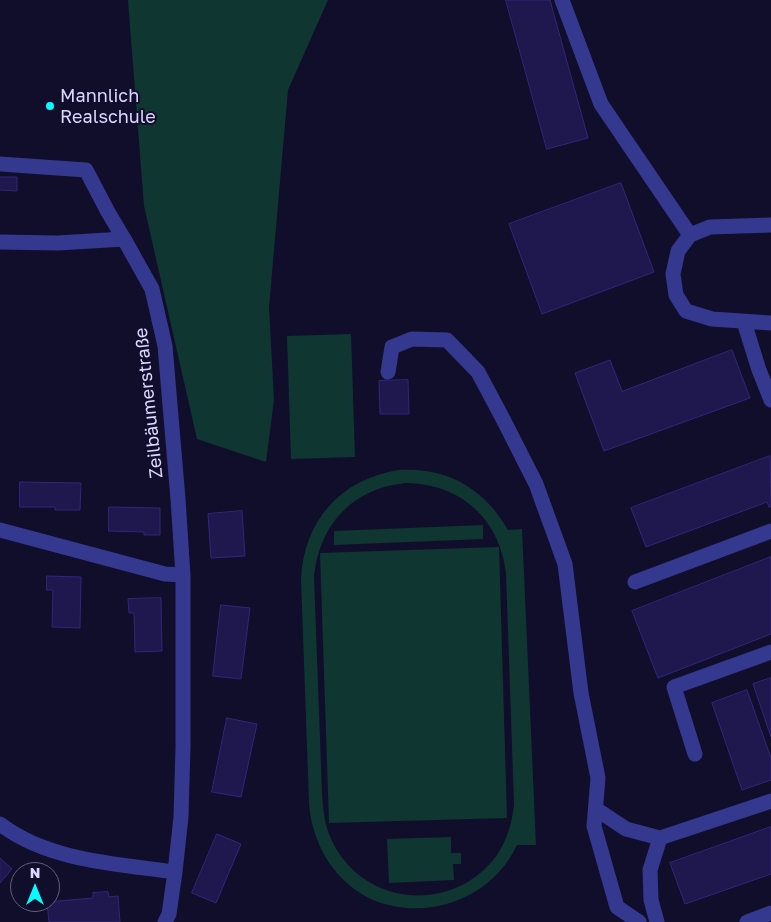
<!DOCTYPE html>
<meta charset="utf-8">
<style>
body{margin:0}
#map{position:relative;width:771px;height:922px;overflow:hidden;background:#100e2b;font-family:"Golos Text",sans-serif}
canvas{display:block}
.north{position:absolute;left:10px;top:862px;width:50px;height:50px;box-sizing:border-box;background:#100e2b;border:1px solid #605f80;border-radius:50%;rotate:0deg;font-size:14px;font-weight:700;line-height:20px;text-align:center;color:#d9d8ff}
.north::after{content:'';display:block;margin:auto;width:18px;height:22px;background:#04fcff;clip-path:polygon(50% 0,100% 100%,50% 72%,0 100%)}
</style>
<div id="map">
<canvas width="771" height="922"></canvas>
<div class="north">N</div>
</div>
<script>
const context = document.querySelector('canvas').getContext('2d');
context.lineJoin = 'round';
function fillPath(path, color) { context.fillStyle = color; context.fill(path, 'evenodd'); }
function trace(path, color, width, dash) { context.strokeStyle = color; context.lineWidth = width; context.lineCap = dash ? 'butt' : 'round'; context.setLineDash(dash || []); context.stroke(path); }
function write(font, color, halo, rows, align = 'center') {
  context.font = font + ' "Golos Text",sans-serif'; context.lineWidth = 4; context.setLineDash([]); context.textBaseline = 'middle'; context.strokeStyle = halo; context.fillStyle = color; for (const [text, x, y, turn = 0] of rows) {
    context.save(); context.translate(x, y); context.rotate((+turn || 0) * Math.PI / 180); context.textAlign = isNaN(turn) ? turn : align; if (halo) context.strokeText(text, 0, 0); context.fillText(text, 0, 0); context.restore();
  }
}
const green = new Path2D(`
 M128,0H328L288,90L269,307L274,400L266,462L197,439L144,206Z
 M351,334L355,457L291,459L287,336Z
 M399,470C447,467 484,488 508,530L522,529L536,845H517C492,899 427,922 373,900C334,882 312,844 309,803L301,579C304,521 340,479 399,470ZM405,483C460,483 500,519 506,573L514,805C512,823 507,840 497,855C452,917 357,906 329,834C324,821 323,807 322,793L314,576C320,524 352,489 405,483Z
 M483,525V539L334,545V531Z
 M499,547L507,818L329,823L320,553Z
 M451,837V853H461V864H453L454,880L389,883L387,839Z`);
const building = new Path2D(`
 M506,0H550L588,138L547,149Z
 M0,177H17V191L0,190Z
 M621,183L654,272L542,314L509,224Z
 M732,350L750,398L604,451L575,373L610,360L622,391Z
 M408,380L409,414H380L379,381Z
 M770,456L771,507H769L767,502L646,547L631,508Z
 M20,482L81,483L80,510H55V507H20Z
 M109,507L160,508V535H144V532L109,531Z
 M242,511L245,556L211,558L208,514Z
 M771,557V634L658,678L632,611Z
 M47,576L81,577L80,628L52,627L53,590H47Z
 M161,598L162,651L135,652L134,613H129L128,599Z
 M221,605L250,608L241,679L213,676Z
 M771,678V737L753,684Z
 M747,690L771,758V780L742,790L712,703Z
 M227,718L257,724L241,797L212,792Z
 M771,827V874L685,904L670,863Z
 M217,834L241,844L216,903L192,893Z
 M0,858L12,869L0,883Z
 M108,892L109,897L118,896L120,922H49L47,902L93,898V893Z`);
const minor = new Path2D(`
 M562,0L601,104L690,235
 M0,164L86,170L108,212L124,239L152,289L165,346L178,499L183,575V747L181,817L175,872L169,914L165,922
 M771,225L710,227L690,235L678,251L673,274L676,295L686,311L712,319L771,323
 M0,242L58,243L124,239
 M744,322L759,370L771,400
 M388,372L392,347L412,339L447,340L478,372L503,419L536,484L565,564L581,693L598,778L594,826L617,907L639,922
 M0,530L165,574L183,575
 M635,582L771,531
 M695,754L674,687L771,652
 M596,809L626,829L660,838L771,801
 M0,824C48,861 117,864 175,872
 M657,922L651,900L650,870L660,838
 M747,922L771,913`);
const markers = [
 [50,106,5,"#04fcff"]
];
const poiNames = [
 ["Mannlich",60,96],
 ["Realschule",60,117]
];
const streetNames = [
 ["Zeilbäumerstraße",149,403,-96]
];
fillPath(green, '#103631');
fillPath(building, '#1e184e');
trace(building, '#31277c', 1);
trace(minor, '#34388f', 15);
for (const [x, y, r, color] of markers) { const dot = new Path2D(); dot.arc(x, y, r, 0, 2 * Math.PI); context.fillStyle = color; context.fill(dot); trace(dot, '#100e2b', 2); }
write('18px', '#d9d8ff', '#100e2b', poiNames, 'left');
write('18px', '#d9d8ff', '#100e2b', streetNames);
</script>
